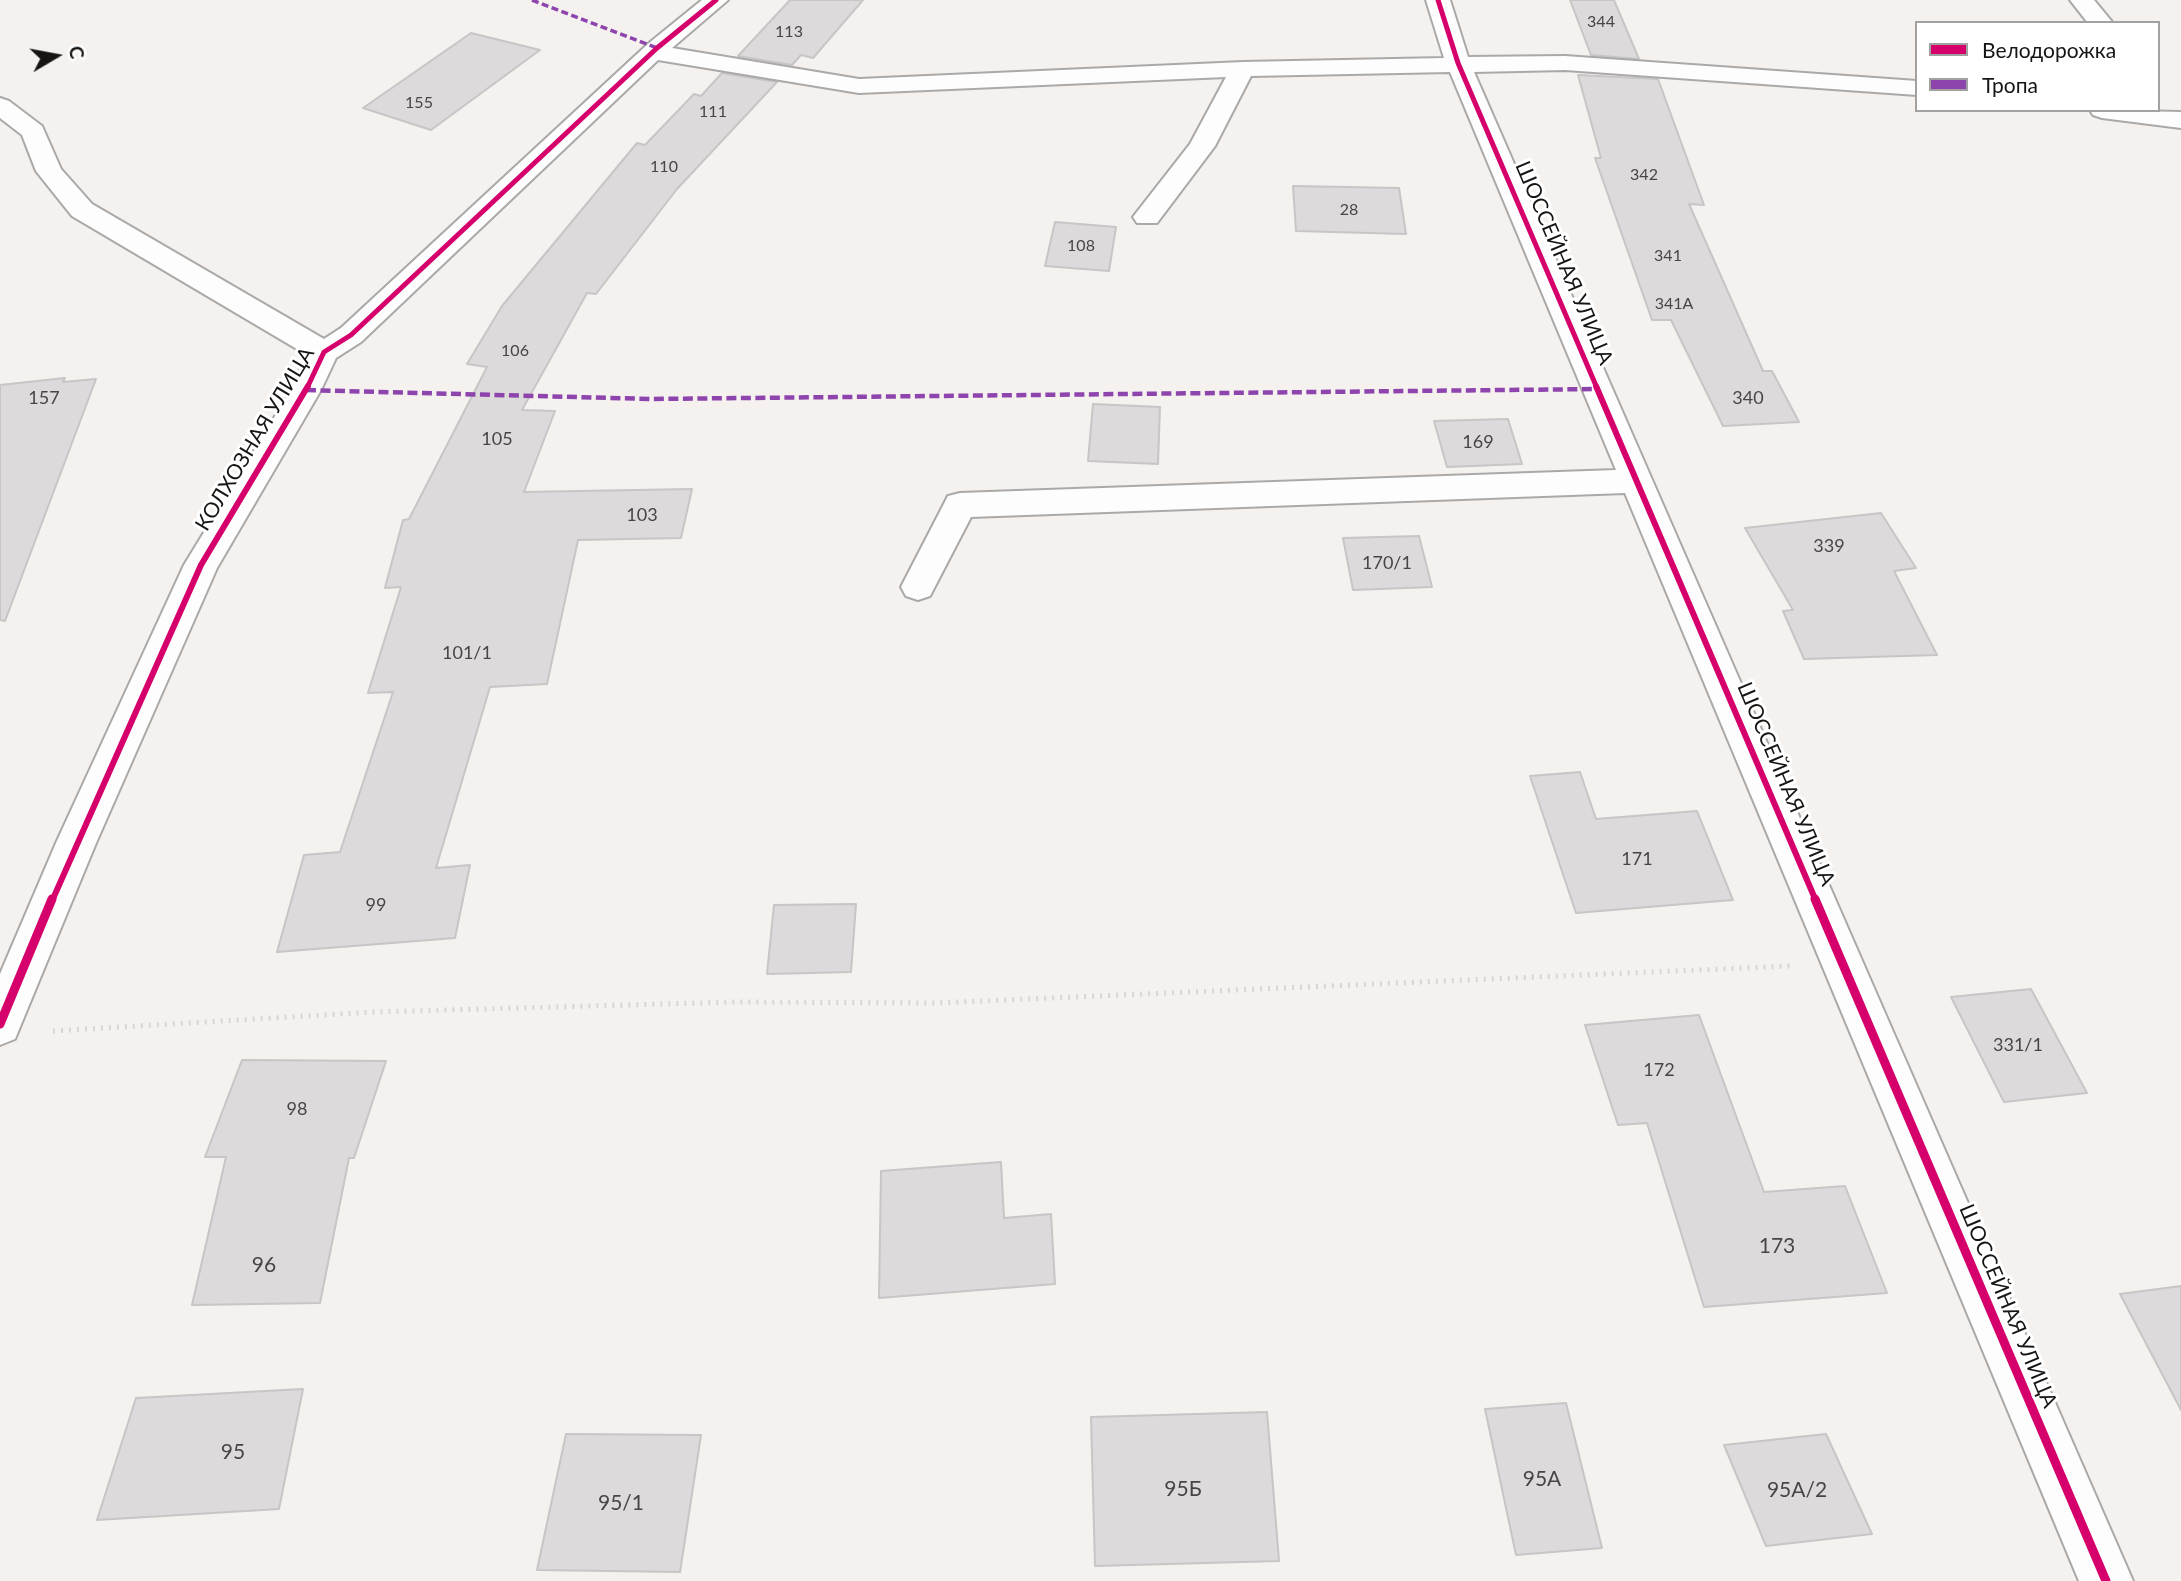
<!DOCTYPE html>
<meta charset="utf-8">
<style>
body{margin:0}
#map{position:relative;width:2181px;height:1581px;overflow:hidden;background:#f4f1ef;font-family:Lato,sans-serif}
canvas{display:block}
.legend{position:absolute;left:1915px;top:21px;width:245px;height:91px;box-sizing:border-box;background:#fff;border:2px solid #a2a1a1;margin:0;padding:9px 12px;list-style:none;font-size:21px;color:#171513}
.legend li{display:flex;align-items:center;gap:14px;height:35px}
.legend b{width:35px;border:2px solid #a2a1a1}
.north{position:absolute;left:21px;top:21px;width:70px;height:70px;-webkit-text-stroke:5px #fff;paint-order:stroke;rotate:80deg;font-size:19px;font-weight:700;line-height:28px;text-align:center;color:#171513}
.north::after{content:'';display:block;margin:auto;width:24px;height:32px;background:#171513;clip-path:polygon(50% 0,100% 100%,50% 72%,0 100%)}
</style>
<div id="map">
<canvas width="2181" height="1581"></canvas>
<ul class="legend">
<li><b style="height:9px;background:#d6006c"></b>Велодорожка</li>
<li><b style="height:9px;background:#8e44ad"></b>Тропа</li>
</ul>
<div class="north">С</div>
</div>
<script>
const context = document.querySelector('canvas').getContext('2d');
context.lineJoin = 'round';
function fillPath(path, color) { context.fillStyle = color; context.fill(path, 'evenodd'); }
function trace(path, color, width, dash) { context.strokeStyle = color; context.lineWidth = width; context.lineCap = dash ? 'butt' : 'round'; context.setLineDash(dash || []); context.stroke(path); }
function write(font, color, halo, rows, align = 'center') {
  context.font = font + ' Lato,sans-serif'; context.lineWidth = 6; context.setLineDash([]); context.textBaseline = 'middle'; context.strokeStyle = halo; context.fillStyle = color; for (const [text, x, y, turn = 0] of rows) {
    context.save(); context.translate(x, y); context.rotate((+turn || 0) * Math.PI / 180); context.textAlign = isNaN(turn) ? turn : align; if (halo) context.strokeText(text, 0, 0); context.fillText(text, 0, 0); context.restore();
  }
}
const building = new Path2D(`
 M790,0H863L813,58L801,55L792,65L738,56Z
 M1570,0H1614L1639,59L1591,55Z
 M471,33L540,50L431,130L363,108Z
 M722,73L777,82L677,189L596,294L587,293L522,410L555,411L524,492L692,489L681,538L578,540L547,684L490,687L436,868L470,865L455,938L277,952L304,855L340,852L393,692L368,693L401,587L385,588L403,520L409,519L487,367L467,364L502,306L637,143L645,145L694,94L701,96Z
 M1578,75L1658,79L1704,205L1689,204L1763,371H1772L1799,422L1723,426L1671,320H1652L1595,158H1601Z
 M1293,186L1399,188L1406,234L1296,231Z
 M1055,222L1116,227L1109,271L1045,266Z
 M65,378L63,382L96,379L5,621L0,620V385Z
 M1093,404L1160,407L1158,464L1088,461Z
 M1508,419L1522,464L1447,467L1434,421Z
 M1881,513L1916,568L1894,571L1937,655L1804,659L1783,611L1793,610L1745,528Z
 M1419,536L1432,587L1353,590L1343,538Z
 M1580,772L1596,819L1697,811L1733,900L1576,913L1530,776Z
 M856,904L851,972L767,974L774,905Z
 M2031,989L2087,1093L2004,1102L1951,997Z
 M1699,1015L1764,1192L1845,1186L1887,1293L1704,1307L1647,1123L1618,1125L1585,1025Z
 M242,1060L386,1061L354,1158H349L320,1303L192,1305L226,1157H205Z
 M1001,1162L1004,1218L1051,1214L1055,1284L879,1298L881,1171Z
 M2181,1286V1410L2120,1294Z
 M303,1389L279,1509L97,1520L136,1398Z
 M1566,1403L1602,1548L1516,1555L1485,1409Z
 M1267,1412L1279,1561L1095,1566L1091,1417Z
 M566,1434L701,1435L680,1572L537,1570Z
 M1826,1434L1872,1534L1766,1546L1724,1445Z`);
const path = new Path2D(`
 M53,1031L374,1012L736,1002L936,1003L1790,966`);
const minor = new Path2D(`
 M702,0H728L672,48L859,79L1243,62L1444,58L1426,0H1450L1468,57L1565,56L1917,81V95L1565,70L1474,72L2133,1581H2079L1625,493L971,517L930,596L918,600L906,596L901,587L948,496L960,493L1616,470L1450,72L1251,76L1215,146L1157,223H1137L1133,217L1190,144L1226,77L859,93L658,60L361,342L336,358L321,390L217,568L96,843L15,1039L0,1045V974L56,843L184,565L291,390L307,355L72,216L36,171L22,135L0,118V98L9,101L42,126L61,169L92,204L324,339L341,328L649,43Z
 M2070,0H2094L2113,23H2088Z
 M2090,110L2181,112V128L2102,118L2093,115Z`);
const quietFar1 = new Path2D(`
 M532,0L657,48`);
const quiet = new Path2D(`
 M306,390L651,399L1599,389`);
const cyclewayFar2 = new Path2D(`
 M1438,0L1458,63L1597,388
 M307,388L324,352L351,335L657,48L716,0`);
const cyclewayFar1 = new Path2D(`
 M1596,386L1816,901
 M52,901L201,565L308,386`);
const cycleway = new Path2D(`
 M1815,899L2106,1581
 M0,1024L52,899`);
const farNumbernames = [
 ["344",1601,22],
 ["113",789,32],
 ["155",419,103],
 ["111",713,112],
 ["110",664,167],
 ["342",1644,175],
 ["28",1349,210],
 ["108",1081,246],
 ["341",1668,256],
 ["341А",1674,304],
 ["106",515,351]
];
const numberNames = [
 ["157",44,398],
 ["340",1748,398],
 ["105",497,439],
 ["169",1478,442],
 ["103",642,515],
 ["339",1829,546],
 ["170/1",1387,563],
 ["101/1",467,653],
 ["171",1637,859],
 ["99",376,905],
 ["331/1",2018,1045],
 ["172",1659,1070],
 ["98",297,1109]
];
const streetNames = [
 ["ШОССЕЙНАЯ УЛИЦА",1564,263,67],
 ["КОЛХОЗНАЯ УЛИЦА",255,439,-59],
 ["ШОССЕЙНАЯ УЛИЦА",1786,784,67],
 ["ШОССЕЙНАЯ УЛИЦА",2008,1306,67]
];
const nearNumbernames = [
 ["173",1777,1246],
 ["96",264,1265],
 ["95",233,1452],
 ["95А",1542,1479],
 ["95Б",1183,1489],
 ["95А/2",1797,1490],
 ["95/1",621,1503]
];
fillPath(building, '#dcdadb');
trace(building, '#c7c5c5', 2);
trace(minor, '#aba9a7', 4);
trace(path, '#d6d6d5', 5, [2, 6]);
fillPath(minor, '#fdfdfd');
trace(quietFar1, '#8e44ad', 3.5, [7, 3.5]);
trace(quiet, '#8e44ad', 4.5, [10, 4.5]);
trace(cyclewayFar2, '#d6006c', 5);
trace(cyclewayFar1, '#d6006c', 6);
trace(cycleway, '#d6006c', 9);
write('16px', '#484645', null, farNumbernames);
write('18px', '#484645', null, numberNames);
write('21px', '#171513', '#fff', streetNames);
write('21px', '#484645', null, nearNumbernames);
</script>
